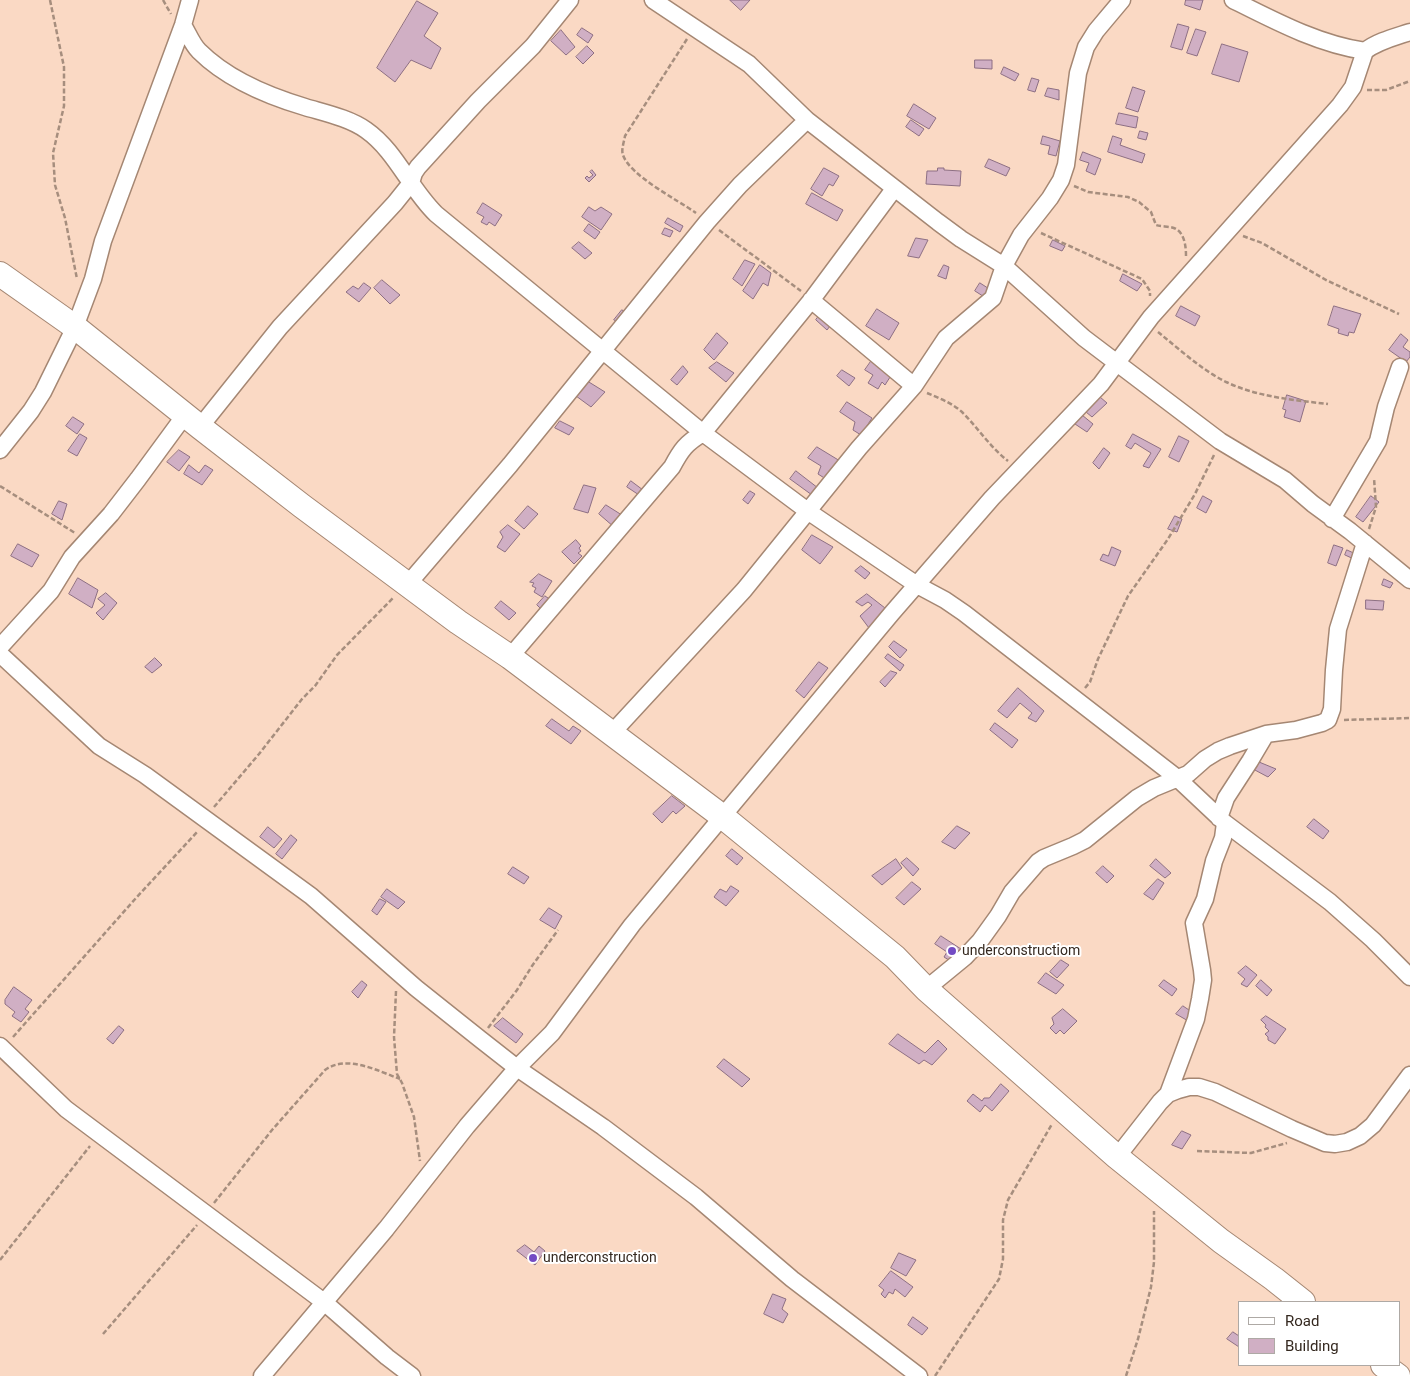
<!DOCTYPE html>
<style>
body{margin:0}
#map{position:relative;width:1410px;height:1376px;overflow:hidden;background:#fad9c4;font-family:Roboto,sans-serif}
canvas{display:block}
.legend{position:absolute;left:1238px;top:1301px;width:162px;height:65px;box-sizing:border-box;background:#fff;border:1px solid #aea9a5;margin:0;padding:6px 9px;list-style:none;font-size:15px;color:#34281f}
.legend li{display:flex;align-items:center;gap:10px;height:25px}
.legend b{width:25px;border:1px solid #aea9a5}
</style>
<div id="map">
<canvas width="1410" height="1376"></canvas>
<ul class="legend">
<li><b style="height:6px;background:#fff"></b>Road</li>
<li><b style="height:14px;background:#d0afc4"></b>Building</li>
</ul>
</div>
<script>
const context = document.querySelector('canvas').getContext('2d');
context.lineJoin = 'round';
function fillPath(path, color) { context.fillStyle = color; context.fill(path, 'evenodd'); }
function trace(path, color, width, dash) { context.strokeStyle = color; context.lineWidth = width; context.lineCap = dash ? 'butt' : 'round'; context.setLineDash(dash || []); context.stroke(path); }
function write(font, color, halo, rows, align = 'center') {
  context.font = font + ' Roboto,sans-serif'; context.lineWidth = 4; context.setLineDash([]); context.textBaseline = 'middle'; context.strokeStyle = halo; context.fillStyle = color; for (const [text, x, y, turn = 0] of rows) {
    context.save(); context.translate(x, y); context.rotate((+turn || 0) * Math.PI / 180); context.textAlign = isNaN(turn) ? turn : align; if (halo) context.strokeText(text, 0, 0); context.fillText(text, 0, 0); context.restore();
  }
}
const building = new Path2D(`
 M730,0H750L741,10Z
 M1186,0H1203L1200,10L1185,5Z
 M417,1L438,13L424,36L441,48L431,69L411,60L395,82L377,68Z
 M1178,24L1189,27L1182,50L1171,47Z
 M582,28L593,35L588,43L577,35Z
 M1196,29L1206,32L1197,56L1187,53Z
 M561,30L575,47L566,55L551,41Z
 M1222,44L1248,52L1239,82L1212,74Z
 M587,46L594,53L583,64L576,57Z
 M975,60H992V69L975,68Z
 M1004,67L1019,74L1015,81L1001,74Z
 M1032,78L1039,80L1035,92L1028,90Z
 M1133,87L1145,91L1138,112L1126,108Z
 M1048,88L1059,90V100L1045,96Z
 M914,104L936,118L929,129L907,116Z
 M1119,113L1138,117L1136,128L1116,124Z
 M911,120L924,129L919,136L906,127Z
 M1140,131L1148,133L1146,140L1138,138Z
 M1043,136L1060,141L1056,156L1048,154L1050,146L1041,144Z
 M1113,136L1122,139L1120,145L1145,154L1142,163L1108,152Z
 M1083,152L1101,159L1095,175L1086,171L1089,163L1080,160Z
 M989,159L1010,168L1006,176L985,167Z
 M824,168L839,176L833,186L829,184L822,196L811,189Z
 M938,168H944V170L961,171L960,186L926,184L927,171H937Z
 M592,170L596,175L589,182L585,178L587,176L589,178L593,175L590,172Z
 M812,193L843,210L837,221L806,204Z
 M483,203L502,215L495,226L489,222L487,225L481,222L484,217L477,213Z
 M589,207L595,211L601,207L612,214L601,230L582,217Z
 M668,218L683,226L680,232L665,223Z
 M589,224L600,232L595,239L584,231Z
 M665,228L673,231L670,237L662,234Z
 M916,238L928,240L919,258L908,256Z
 M1053,240L1065,246L1062,251L1050,246Z
 M579,242L592,253L585,259L572,248Z
 M745,260L755,264L742,286L733,279Z
 M760,265L771,273L768,286L763,283L753,299L743,291Z
 M944,265L949,267L946,279L938,276Z
 M1123,274L1142,284L1137,291L1120,281Z
 M382,280L400,295L390,304L374,288Z
 M364,283L371,288L359,302L346,292L353,286L358,289Z
 M980,283L994,292L989,300L975,291Z
 M1181,306L1200,316L1195,326L1176,316Z
 M1334,306L1361,314L1354,333L1349,332L1348,336L1338,333L1339,329L1328,325Z
 M877,309L899,323L889,340L866,326Z
 M622,310L629,314L622,324L614,320Z
 M821,313L833,322L827,330L816,320Z
 M717,333L728,343L714,360L704,350Z
 M1401,334L1408,340L1403,347L1410,352V357L1406,362L1389,350Z
 M872,360L892,374L885,385L882,382L878,389L868,383L873,375L865,370Z
 M717,362L734,373L726,382L709,368Z
 M683,366L688,372L677,385L671,380Z
 M842,370L855,378L849,386L837,376Z
 M584,379L605,392L591,407L572,393Z
 M1287,395L1306,401L1300,422L1284,417L1286,410L1283,409Z
 M1100,397L1107,403L1092,417L1086,412Z
 M847,402L872,418L861,435L853,430L855,422L840,412Z
 M1082,415L1093,424L1087,432L1075,424Z
 M73,417L84,424L77,434L66,426Z
 M560,421L574,428L569,435L555,428Z
 M80,434L87,438L77,456L68,451Z
 M1133,434L1161,449L1149,468L1143,466L1151,453L1135,443L1131,449L1126,446Z
 M1179,436L1189,441L1179,462L1169,457Z
 M817,447L840,461L829,481L818,474L821,466L808,458Z
 M1104,448L1110,453L1099,469L1093,463Z
 M179,450L190,457L179,471L167,462Z
 M189,465L199,473L205,465L213,470L202,485L184,474Z
 M796,471L818,488L812,495L790,479Z
 M631,481L643,490L639,495L627,487Z
 M584,485L596,488L588,513L574,509Z
 M750,491L755,494L748,504L743,500Z
 M1203,496L1212,501L1206,513L1197,508Z
 M1371,496L1379,502L1363,522L1356,517Z
 M59,501L67,504L62,520L52,514Z
 M606,505L625,517L614,527L599,514Z
 M528,506L538,514L524,529L515,521Z
 M1175,516L1182,519L1177,532L1168,529Z
 M508,525L520,534L505,552L497,547L503,537L500,532Z
 M812,535L833,547L820,564L802,550Z
 M576,540L581,546L579,548L581,551L578,553L582,556L574,564L562,552Z
 M18,544L39,555L32,567L11,556Z
 M1334,545L1343,548L1336,566L1328,563Z
 M1112,547L1121,551L1115,566L1100,560L1103,554L1108,556Z
 M1347,550L1358,555L1356,560L1345,555Z
 M861,566L870,573L865,579L855,571Z
 M539,574L552,581L542,597L534,592L536,588L532,586L534,583L530,582Z
 M78,578L98,590L92,608L69,594Z
 M1384,579L1393,583L1390,588L1382,585Z
 M106,593L117,603L103,620L96,613L105,605L98,599Z
 M867,594L885,608L869,628L860,616L872,605L868,602L862,606L856,602Z
 M545,596L551,600L542,610L537,605Z
 M1366,600L1384,601L1383,610L1366,609Z
 M501,601L516,613L509,620L495,608Z
 M894,641L907,650L900,658L889,647Z
 M888,654L904,665L900,671L885,658Z
 M155,658L162,665L152,673L145,667Z
 M819,662L828,668L804,698L796,691Z
 M891,671L897,673L885,687L880,682Z
 M1018,688L1044,711L1036,722L1028,718L1032,713L1020,703L1007,718L998,711Z
 M552,719L569,731L573,726L581,731L571,744L546,726Z
 M995,723L1018,740L1012,748L990,730Z
 M1259,762L1276,769L1268,777L1253,769Z
 M672,796L685,806L676,814L673,811L662,823L653,814Z
 M1314,819L1329,831L1323,839L1307,827Z
 M957,826L970,833L955,849L942,842Z
 M268,827L282,839L274,848L260,837Z
 M291,835L297,840L282,859L276,854Z
 M732,849L743,858L737,865L726,856Z
 M907,858L919,869L913,876L901,863Z
 M896,859L902,868L882,885L872,876Z
 M1156,859L1171,873L1165,878L1150,866Z
 M1103,866L1114,876L1107,883L1096,873Z
 M513,867L529,877L524,884L508,874Z
 M1158,879L1164,883L1153,900L1144,894Z
 M912,882L921,889L904,905L896,898Z
 M731,886L739,891L726,906L714,897L720,889L726,892Z
 M387,889L405,902L398,909L381,897Z
 M380,899L386,902L377,915L372,911Z
 M549,908L562,916L555,929L540,920Z
 M941,936L961,949L952,962L944,957L947,952L935,944Z
 M1061,960L1069,965L1057,978L1050,972Z
 M1246,966L1257,975L1247,987L1241,984L1245,979L1238,973Z
 M1046,973L1064,985L1056,994L1038,983Z
 M1164,980L1177,989L1172,996L1159,986Z
 M1261,980L1272,990L1267,996L1256,986Z
 M362,981L367,985L358,998L352,992Z
 M14,987L32,1000L25,1009L29,1012L21,1022L12,1016L15,1012L5,1004V1000Z
 M1183,1006L1195,1014L1190,1022L1176,1014Z
 M1063,1009L1077,1021L1064,1034L1060,1030L1056,1034L1050,1028L1054,1024L1052,1018Z
 M1266,1016L1286,1029L1275,1044L1268,1040V1037L1265,1034L1269,1031L1265,1027L1266,1025L1261,1020Z
 M503,1018L523,1034L516,1043L494,1026Z
 M119,1026L124,1030L113,1044L107,1039Z
 M898,1034L925,1053L938,1040L947,1049L932,1065L924,1060L919,1064L889,1044Z
 M724,1059L750,1079L742,1087L717,1067Z
 M1001,1084L1009,1091L992,1111L985,1105L980,1112L967,1101L973,1094L982,1101L984,1098H989Z
 M1182,1131L1191,1135L1182,1149L1172,1145Z
 M525,1245L534,1252L539,1246L545,1251L535,1265L517,1251Z
 M899,1253L916,1260L906,1276L891,1268Z
 M891,1271L913,1287L905,1297L895,1289L893,1294L889,1292L885,1298L881,1294L884,1290L879,1286Z
 M773,1294L786,1299L782,1309L788,1314L783,1323L764,1314Z
 M913,1317L928,1328L922,1335L908,1325Z
 M1233,1332L1239,1336V1347L1227,1339Z`);
const path = new Path2D(`
 M50,0L64,67V106L53,153L55,185L65,218L77,279
 M163,0L171,14
 M687,39L625,136C624,142 621,150 623,155C630,176 678,200 696,213
 M1367,90H1386L1410,81
 M1074,186L1088,192L1128,197L1139,202L1151,212L1156,225C1162,227 1171,226 1176,229C1185,234 1186,248 1186,256
 M719,230L801,291
 M1041,233L1142,279L1150,291V296
 M1243,236L1262,243L1326,280L1399,314
 M1158,332C1179,349 1202,370 1226,382C1258,397 1293,400 1328,404
 M927,393C939,398 952,403 962,412C978,428 990,447 1008,461
 M0,486L75,533
 M1369,529L1376,507L1374,478
 M1085,688L1090,682L1098,659L1128,596L1168,539L1195,494L1214,455
 M1344,720L1410,718
 M214,807L259,754L302,699L315,686L337,655L394,597
 M396,991L394,1037L397,1074L402,1083L414,1117L420,1161
 M488,1028L517,990L532,966L558,930
 M13,1037L136,898L198,831
 M1197,1151L1251,1153L1287,1143
 M214,1203L272,1130L325,1070C347,1054 378,1071 400,1079
 M0,1260L90,1146
 M103,1334L197,1225
 M935,1376L999,1279L1003,1259V1220L1008,1200L1052,1124
 M1126,1376L1138,1339L1151,1287L1154,1262V1211`);
const street = new Path2D(`
 M653,0L749,64L807,120L938,222L961,239L1004,266L1084,338L1220,441L1285,480L1313,504L1350,531L1410,580
 M1233,0C1275,21 1318,44 1365,51C1378,41 1395,37 1410,32
 M183,25C188,33 192,44 199,51C227,79 268,96 305,107C325,113 349,118 366,130C396,151 410,189 436,214L703,433L809,512L917,585L945,600L964,613L1176,777L1225,823L1330,902L1373,940L1410,977
 M811,300L914,386
 M200,427L280,327L395,203L411,183L414,173L418,167L478,101L533,46L570,0
 M0,450L31,411L43,392L75,327L93,279L103,241L183,25L190,0
 M1332,519L1378,441L1386,407L1400,367
 M408,584L510,465L707,222L740,185L807,120
 M0,647L51,591L72,557L111,514L138,479L185,415
 M0,654L99,746L145,775L311,896L416,988L480,1039L517,1068L603,1127L696,1197L792,1279L919,1376
 M510,657L672,467C681,450 686,443 703,433L813,298L894,189
 M612,733L744,590L859,448L914,386L946,338L993,298L1004,266L1021,235L1050,198L1061,180L1066,165L1078,73L1086,47L1096,31L1122,0
 M1219,818L1226,798L1250,761L1266,734
 M926,989L965,957L980,941L998,916L1012,892L1038,862L1044,858L1073,846L1085,840L1137,798L1154,788L1188,774L1205,759L1218,751L1230,746L1266,734L1296,730L1322,723L1328,720L1332,709L1334,670L1338,629L1365,543
 M0,1046L66,1109L324,1302L387,1357L412,1376
 M1168,1094L1196,1019L1200,999L1203,980L1202,970L1194,923L1205,899L1214,861L1223,838L1225,823
 M1117,1157L1160,1102L1168,1094L1178,1090L1189,1087H1199L1215,1092L1292,1129L1325,1143L1335,1144L1347,1142L1360,1136L1373,1125L1410,1075
 M262,1376L386,1229L467,1126L517,1068L552,1033L632,925L892,613L992,498L1101,384L1151,317L1340,105L1353,87L1365,51`);
const secondary = new Path2D(`
 M0,274L75,327L200,427L302,506L458,622L510,657L723,817L895,957L926,989L1117,1157L1221,1241L1274,1279L1303,1302
 M1383,1365L1398,1376`);
const markers = [
 [952,951,5,"#734bc4"],
 [533,1258,5,"#734bc4"]
];
const poiNames = [
 ["underconstructiom",962,951],
 ["underconstruction",543,1258]
];
fillPath(building, '#d0afc4');
trace(building, '#8d6f83', 1);
trace(street, '#a58773', 19);
trace(secondary, '#a58773', 26);
trace(path, '#a68e7e', 2.5, [5, 2.5]);
trace(street, '#fff', 16);
trace(secondary, '#fff', 24);
for (const [x, y, r, color] of markers) { const dot = new Path2D(); dot.arc(x, y, r, 0, 2 * Math.PI); context.fillStyle = color; context.fill(dot); trace(dot, '#fff', 2); }
write('14px', '#34281f', '#fff', poiNames, 'left');
</script>
